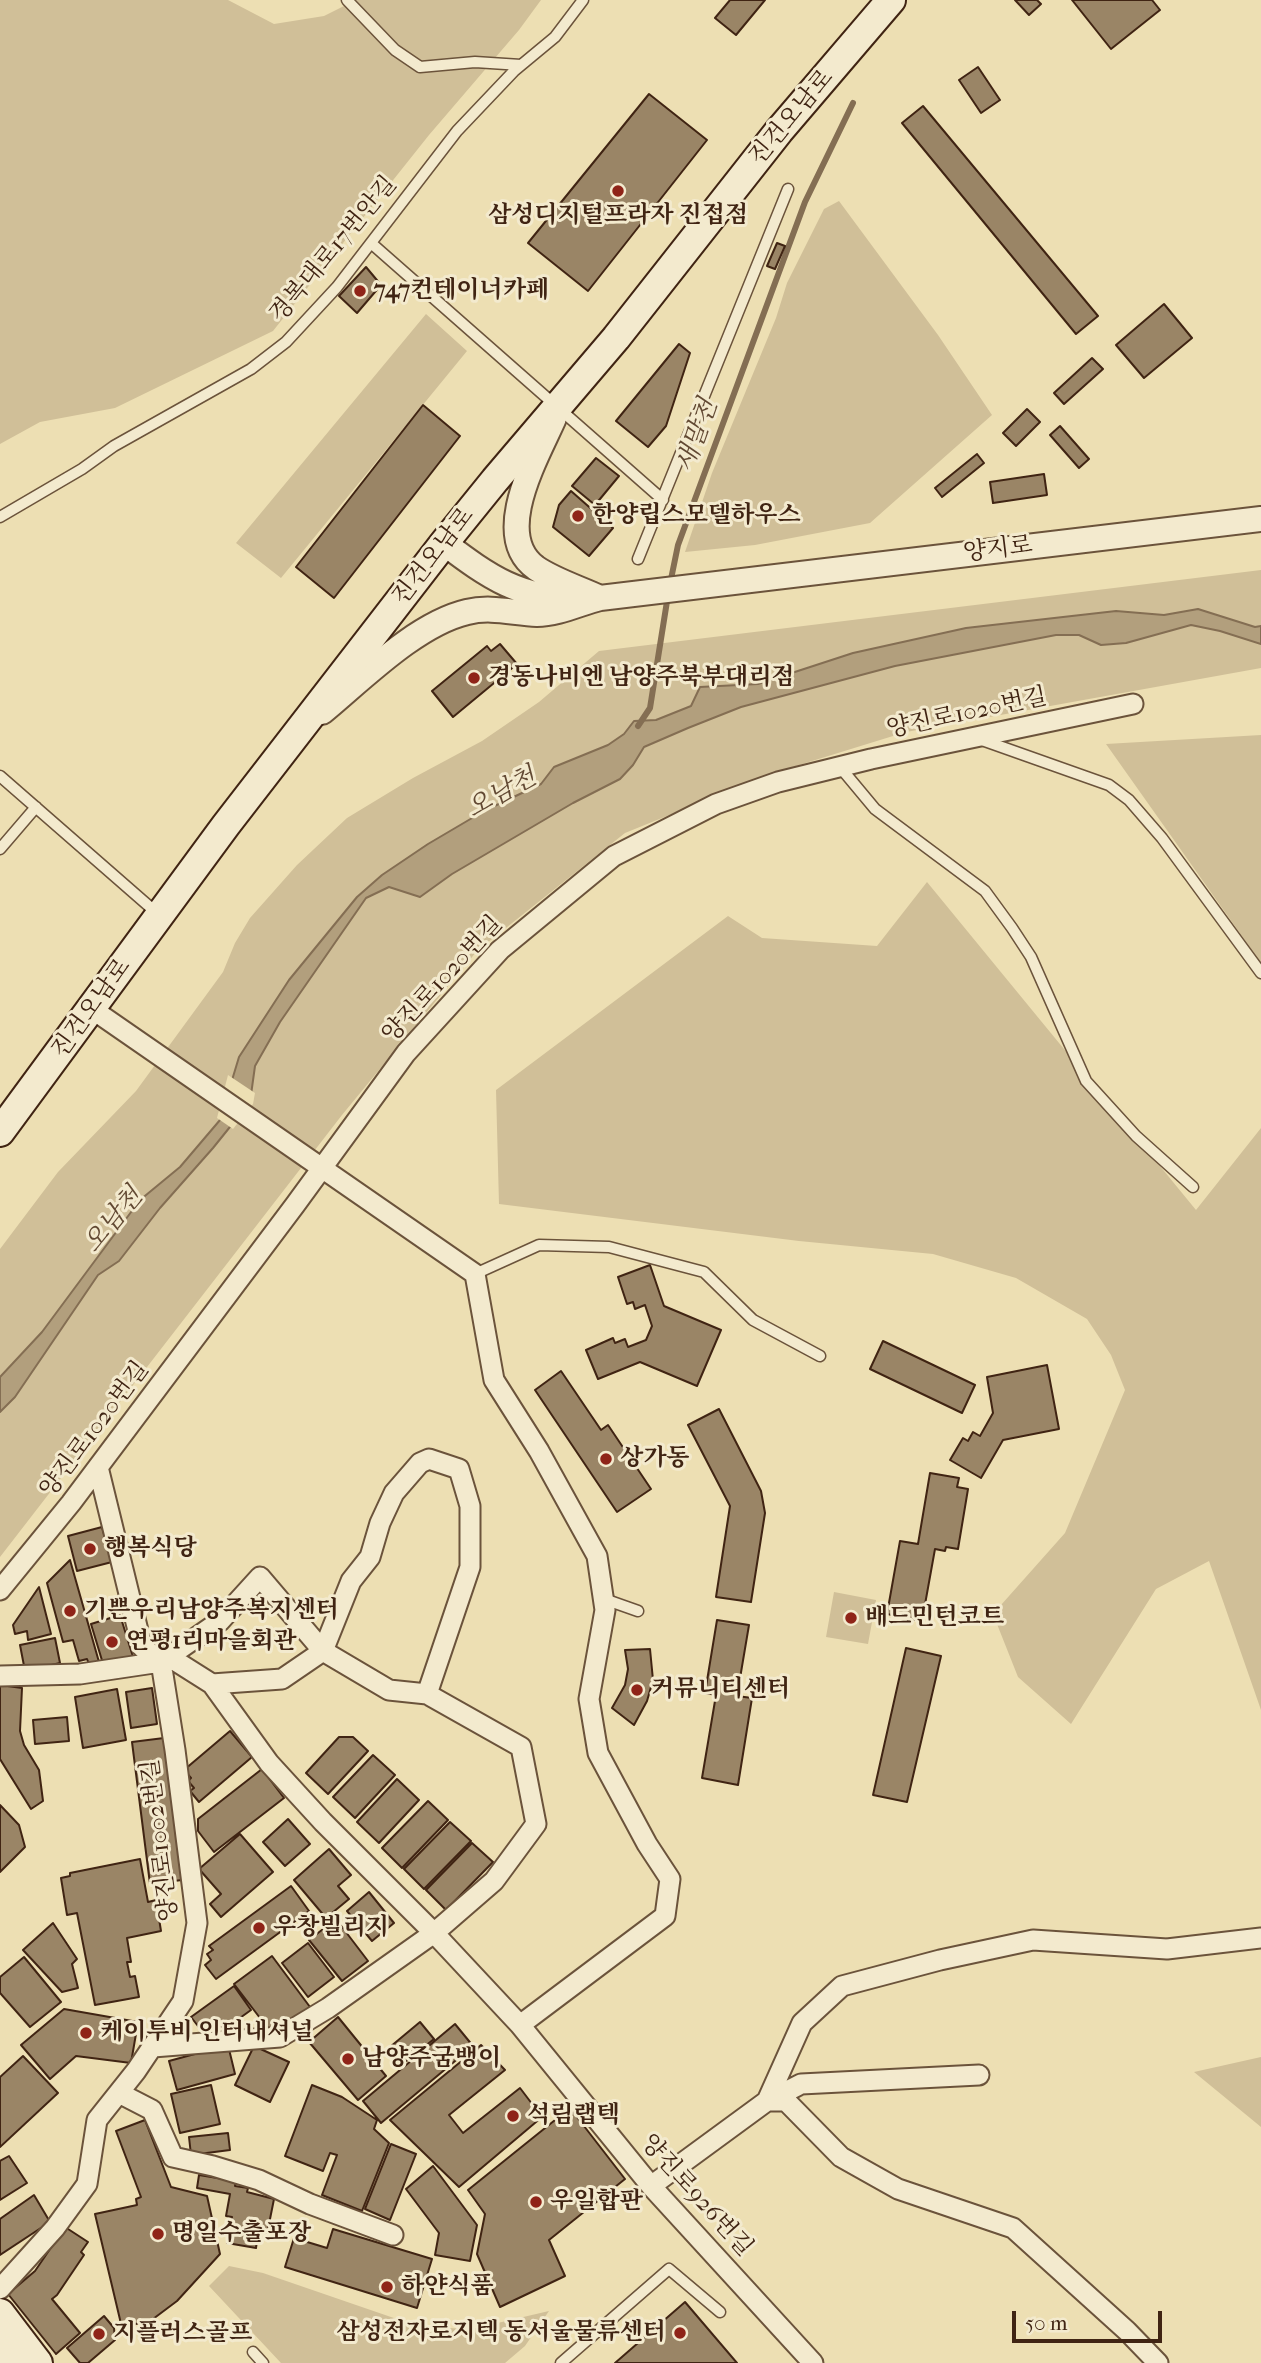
<!DOCTYPE html>
<meta charset="utf-8">
<style>
body{margin:0}
#map{position:relative;width:1261px;height:2363px;overflow:hidden;background:#eddfb3;font-family:"IM FELL French Canon",serif}
canvas{display:block}
.scale{position:absolute;left:1012px;top:2311px;width:150px;height:32px;box-sizing:border-box;border:4px solid #402413;border-top:0;padding-left:9px;font-size:21px;line-height:24px;white-space:nowrap;color:#402413;-webkit-text-stroke:5px #f3eace;paint-order:stroke}
</style>
<div id="map">
<canvas width="1261" height="2363"></canvas>
<div class="scale">50 m</div>
</div>
<script>
const context = document.querySelector('canvas').getContext('2d');
context.lineJoin = 'round';
function fillPath(path, color) { context.fillStyle = color; context.fill(path, 'evenodd'); }
function trace(path, color, width, dash) { context.strokeStyle = color; context.lineWidth = width; context.lineCap = dash ? 'butt' : 'round'; context.setLineDash(dash || []); context.stroke(path); }
function write(font, color, halo, rows, align = 'center') {
  context.font = font + ' "IM FELL French Canon","Noto Serif KR",serif'; context.lineWidth = 6; context.setLineDash([]); context.textBaseline = 'middle'; context.strokeStyle = halo; context.fillStyle = color; for (const [text, x, y, turn = 0] of rows) {
    context.save(); context.translate(x, y); context.rotate((+turn || 0) * Math.PI / 180); context.textAlign = isNaN(turn) ? turn : align; if (halo) context.strokeText(text, 0, 0); context.fillText(text, 0, 0); context.restore();
  }
}
const green = new Path2D(`
 M0,0H228L274,24L324,16L356,0H541L519,30L429,135L273,331L115,408L40,422L0,444Z
 M839,201L938,335L992,415L870,523L755,545L685,552L712,473L776,318L787,283L824,209Z
 M426,314L467,351L281,578L236,543Z
 M1261,570V668L906,732L770,774L625,833L477,951L342,1115L0,1557V1249L58,1172L136,1091L223,972L235,943L250,918L297,865L347,818L413,778L482,741L539,702L599,651Z
 M1261,735V963L1106,744Z
 M927,882L1196,1210L1261,1128V1710L1209,1561L1156,1589L1071,1724L1018,1677L993,1614L1065,1533L1125,1390L1111,1355L1087,1319L1016,1278L933,1254L799,1241L499,1204L496,1090L728,916L762,938L877,946Z
 M834,1592L876,1600L868,1644L826,1637Z
 M1261,2057V2127L1194,2072Z
 M229,2266L263,2273L420,2327L472,2329L549,2311L525,2346L505,2363H281L209,2286Z`);
const water = new Path2D(`
 M1198,609L1255,627L1261,626V644L1220,631L1191,625L1126,643L1101,645L1079,635H1056L895,666L741,707L688,728L644,747L633,765L620,779L573,803L452,874L420,897L389,887L366,898L280,1022L255,1066L250,1102L213,1148L160,1208L119,1261L98,1275L15,1397L0,1412V1377L42,1332L140,1200L180,1167L220,1120L239,1057L289,980L357,897L382,875L428,844L484,811L541,784L554,767L608,745L624,734L634,721L656,720L691,706L700,687L758,684L853,653L966,628L1116,611L1164,615Z`);
const pier = new Path2D(`
 M228,1075L255,1093L253,1104L233,1129L217,1118Z`);
const stream = new Path2D(`
 M670,584L678,545L805,202L853,103
 M638,726L650,708L668,595`);
const building = new Path2D(`
 M730,0H765L736,35L715,18Z
 M1015,0H1037L1041,4L1029,15Z
 M1072,0H1152L1160,10L1111,49Z
 M978,67L1000,100L981,113L959,80Z
 M649,94L707,140L588,291L528,243Z
 M923,106L1098,316L1076,334L902,123Z
 M777,243L785,246L775,269L767,266Z
 M366,267L381,285L357,313L339,296Z
 M1164,304L1192,338L1144,378L1116,345Z
 M679,344L690,353L666,426L648,447L616,421Z
 M1092,358L1103,369L1064,404L1054,393Z
 M423,405L460,436L334,598L296,567Z
 M1027,409L1040,422L1016,446L1003,433Z
 M1060,426L1089,459L1079,468L1050,435Z
 M977,454L984,463L942,497L935,488Z
 M596,458L619,476L595,505L572,486Z
 M1044,474L1047,495L993,503L990,482Z
 M571,491L613,528L589,556L553,527L559,505Z
 M500,644L517,664L453,717L432,691L487,646L491,651Z
 M650,1265L664,1306L721,1330L697,1386L640,1362L598,1379L586,1350L613,1338L615,1343L625,1339L628,1347L646,1340L652,1326L645,1305L635,1309L633,1302L627,1304L618,1277Z
 M883,1341L975,1385L962,1413L870,1369Z
 M1047,1365L1059,1429L1003,1440L981,1478L950,1460L963,1438L968,1441L973,1432L980,1436L993,1413L987,1377Z
 M561,1371L601,1430L608,1425L651,1489L617,1512L535,1390Z
 M719,1409L761,1491L765,1513L751,1602L716,1597L730,1506L688,1425Z
 M930,1473L959,1478L957,1487L968,1489L958,1549L946,1547L945,1551L935,1549L922,1621L887,1614L900,1541L918,1544Z
 M102,1527L112,1562L77,1571L68,1536Z
 M70,1560L99,1662L89,1664L87,1659L79,1661L73,1640L63,1642L47,1583Z
 M39,1587L51,1634L28,1640L27,1631L15,1634L13,1625Z
 M120,1615L134,1660L104,1667L91,1624Z
 M717,1620L749,1625L737,1696L752,1698L738,1785L702,1778L716,1695L705,1693Z
 M55,1638L60,1663L25,1671L20,1645Z
 M906,1648L941,1656L907,1802L873,1795Z
 M650,1649L653,1680L647,1701L634,1725L612,1708L625,1685L628,1669L625,1650Z
 M0,1685L22,1688L20,1731L24,1745L39,1770L43,1801L31,1809L0,1759Z
 M152,1688L157,1724L131,1728L126,1692Z
 M117,1689L126,1740L83,1748L75,1697Z
 M67,1717L69,1741L35,1744L33,1720Z
 M230,1731L252,1757L199,1802L190,1791L194,1788L188,1781L191,1778L184,1770Z
 M339,1737H353L368,1751L328,1794L306,1773Z
 M164,1738L182,1880L150,1884L132,1742Z
 M373,1755L395,1775L355,1818L333,1797Z
 M262,1769L284,1798L214,1852L198,1831V1819Z
 M397,1779L419,1800L379,1843L357,1822Z
 M428,1801L448,1820L402,1868L382,1848Z
 M0,1805L19,1825L25,1847L0,1872Z
 M288,1819L310,1844L285,1866L263,1842Z
 M450,1822L471,1841L424,1889L404,1869Z
 M240,1834L273,1872L221,1917L210,1904L221,1894L199,1869Z
 M472,1843L493,1862L446,1910L426,1890Z
 M329,1849L351,1875L338,1886L349,1899L326,1918L294,1880Z
 M140,1859L148,1902L156,1900L161,1931L127,1938L131,1962H127L130,1977L135,1976L139,1997L95,2005L77,1913L67,1915L61,1878L70,1876V1873Z
 M291,1886L309,1911L216,1979L205,1965L211,1960L207,1954L213,1950L209,1946Z
 M369,1892L394,1923L372,1941L347,1911Z
 M336,1919L368,1961L342,1981L309,1940Z
 M53,1923L77,1959L72,1964L78,1988L62,1992L23,1950Z
 M308,1943L334,1977L308,1997L282,1963Z
 M272,1956L310,2007L273,2035L234,1984Z
 M24,1957L61,2002L30,2027L0,1993V1977Z
 M234,1986L251,2010L226,2028L219,2026L201,2030L191,2017Z
 M64,2009L138,2022L131,2063L76,2056L50,2079L21,2045Z
 M338,2017L386,2076L358,2100L309,2042Z
 M420,2022L434,2039L404,2063L390,2047Z
 M455,2024L473,2046L381,2123L363,2101Z
 M228,2045L235,2074L177,2090L169,2061Z
 M481,2045L505,2070L449,2115L463,2133L520,2088L542,2117L459,2187L390,2120Z
 M254,2046L289,2062L270,2102L235,2085Z
 M23,2056L58,2093L0,2147V2077Z
 M211,2085L220,2124L180,2133L171,2094Z
 M312,2085L342,2097L377,2120L374,2129L389,2143L362,2211L322,2195L337,2155L330,2153L323,2171L285,2156Z
 M570,2108L625,2179L549,2240L565,2276L500,2307L477,2254L485,2214L468,2190Z
 M145,2120L171,2187L207,2196L220,2254L177,2301L153,2319L122,2328L95,2214L137,2205L136,2199L141,2197L116,2131Z
 M228,2133L230,2150L191,2155L189,2137Z
 M391,2144L416,2154L390,2220L365,2209Z
 M9,2156L27,2183L0,2200V2161Z
 M433,2166L477,2225L470,2261L435,2255L439,2233L406,2189Z
 M199,2175L236,2181L235,2186L248,2188L247,2192L274,2199L267,2234L258,2233L256,2248L227,2243L232,2217L226,2216L230,2194L197,2188Z
 M34,2195L50,2222L0,2255V2219Z
 M65,2227L88,2242L81,2252L84,2255L57,2295L52,2299L80,2333L56,2354L8,2294L35,2271Z
 M333,2229L432,2259L417,2308L285,2267L294,2238L327,2248Z
 M685,2302L737,2363H615Z
 M104,2316L114,2328L115,2340L88,2363H80L67,2348Z`);
const service = new Path2D(`
 M347,0L395,50L420,67L475,62L521,65
 M371,243L663,500
 M0,517L82,469L114,446L251,369L286,342L337,287L457,131L514,71L555,37L583,0
 M638,559L788,189
 M982,740L1109,785L1129,800L1162,838L1261,973
 M840,767L875,809L985,891L1012,928L1031,957L1086,1081L1136,1136L1193,1187
 M0,776L158,914
 M0,849L36,807
 M475,1274L539,1245L609,1247L704,1272L753,1320L820,1356
 M604,1599L638,1611
 M253,2352L263,2363
 M561,2363L669,2269L720,2312`);
const minor = new Path2D(`
 M92,1009L475,1274L494,1380L539,1451L597,1556L605,1610L589,1699L598,1753L647,1844L670,1879L665,1916L520,2025
 M0,1590L71,1503L295,1205L406,1053L500,950L614,856L716,804L778,782L871,759L1133,704
 M161,1662L220,1621L260,1577L323,1651L351,1581L370,1557L380,1523L394,1493L420,1463L429,1459L459,1469L470,1506V1567L427,1694
 M0,1676L80,1674L174,1660L212,1684L269,1763L323,1822L434,1933L520,2025L651,2186L813,2363
 M153,2047L280,2037L328,2008L434,1933L494,1881L536,1824L521,1747L427,1694L389,1690L323,1651L282,1679L212,1684
 M119,2093L152,2110L173,2157L213,2166L259,2180L310,2204L393,2235
 M767,2101L802,2023L842,1986L940,1960L1033,1940L1167,1949L1261,1938
 M768,2101L801,2084L979,2075
 M651,2186L767,2101H786L841,2157L898,2189L1013,2228L1127,2331L1158,2363
 M0,2289L55,2228L87,2184L97,2120L136,2071L183,2001L197,1923L175,1750L161,1662L142,1647L98,1467`);
const tertiary = new Path2D(`
 M554,418C538,455 490,535 536,568C555,581 579,588 600,598
 M444,543C489,577 520,599 579,599
 M322,712C362,679 416,624 467,612C491,606 513,613 537,614C558,614 580,603 600,598L1261,519`);
const secondary = new Path2D(`
 M0,1132L226,825L444,543L495,480L616,338L779,131L891,0
 M0,2313L38,2363
 M0,2350L12,2363`);
const markers = [
 [618,191,7,"#8f2418"],
 [360,291,7,"#8f2418"],
 [578,516,7,"#8f2418"],
 [474,678,7,"#8f2418"],
 [606,1459,7,"#8f2418"],
 [90,1549,7,"#8f2418"],
 [70,1611,7,"#8f2418"],
 [851,1618,7,"#8f2418"],
 [112,1642,7,"#8f2418"],
 [637,1690,7,"#8f2418"],
 [259,1928,7,"#8f2418"],
 [86,2033,7,"#8f2418"],
 [348,2059,7,"#8f2418"],
 [513,2116,7,"#8f2418"],
 [536,2202,7,"#8f2418"],
 [158,2234,7,"#8f2418"],
 [387,2287,7,"#8f2418"],
 [680,2333,7,"#8f2418"],
 [99,2334,7,"#8f2418"]
];
const streetNames = [
 ["진건오남로",792,118,-50],
 ["경복대로17번안길",334,250,-50],
 ["양지로",998,550,-7],
 ["진건오남로",434,557,-52],
 ["양진로1020번길",967,714,-12],
 ["양진로1020번길",443,980,-47],
 ["진건오남로",92,1009,-54],
 ["양진로1020번길",95,1430,-53],
 ["양진로1002번길",161,1840,-97],
 ["양진로926번길",696,2196,48]
];
const poiNames = [
 ["삼성디지털프라자 진접점",618,216,"center"],
 ["747컨테이너카페",374,291],
 ["한양립스모델하우스",592,516],
 ["경동나비엔 남양주북부대리점",488,678],
 ["상가동",620,1459],
 ["행복식당",104,1549],
 ["기쁜우리남양주복지센터",84,1611],
 ["배드민턴코트",865,1618],
 ["연평1리마을회관",126,1642],
 ["커뮤니티센터",651,1690],
 ["우창빌리지",273,1928],
 ["케이투비 인터내셔널",100,2033],
 ["남양주굼뱅이",362,2059],
 ["석림랩텍",527,2116],
 ["우일합판",550,2202],
 ["명일수출포장",172,2234],
 ["하얀식품",401,2287],
 ["삼성전자로지텍 동서울물류센터",666,2333,"right"],
 ["지플러스골프",113,2334]
];
const waterNames = [
 ["새말천",698,436,-70],
 ["오남천",502,794,-29],
 ["오남천",114,1221,-50]
];
fillPath(green, '#d0bf98');
fillPath(water, '#b29f7d');
trace(water, '#846e53', 2);
fillPath(pier, '#eddfb3');
trace(stream, '#846e53', 6);
fillPath(building, '#9a8566');
trace(building, '#402413', 2);
trace(service, '#6b533b', 13);
trace(minor, '#6b533b', 23);
trace(tertiary, '#6b533b', 28);
trace(secondary, '#402413', 32);
trace(service, '#f3eace', 10);
trace(minor, '#f3eace', 19);
trace(tertiary, '#f3eace', 24);
trace(secondary, '#f3eace', 28);
for (const [x, y, r, color] of markers) { const dot = new Path2D(); dot.arc(x, y, r, 0, 2 * Math.PI); context.fillStyle = color; context.fill(dot); trace(dot, '#f3eace', 2.5); }
write('24px', '#402413', '#f3eace', streetNames);
write('bold 24px', '#402413', '#f3eace', poiNames, 'left');
write('italic 26px', '#624933', '#f3eace', waterNames);
</script>
